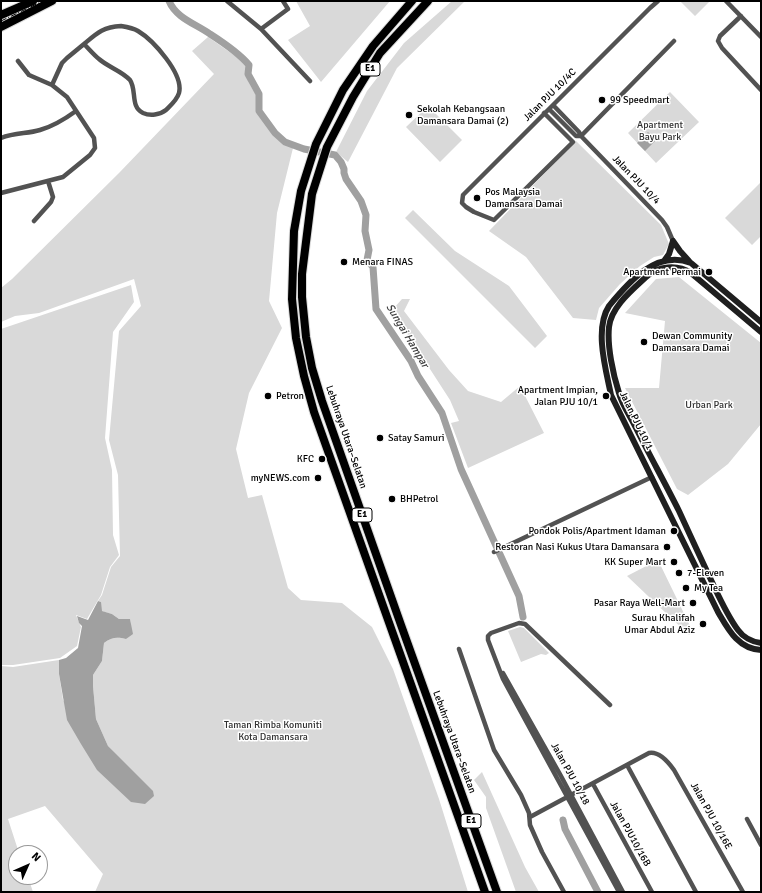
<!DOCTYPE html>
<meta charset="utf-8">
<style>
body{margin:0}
#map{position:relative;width:762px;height:893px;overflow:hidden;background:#fff;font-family:Signika,sans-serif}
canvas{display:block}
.frame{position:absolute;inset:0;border:2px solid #000;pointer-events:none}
.north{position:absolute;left:8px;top:845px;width:40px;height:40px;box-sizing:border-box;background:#fff;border:1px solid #999;border-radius:50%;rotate:45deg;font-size:11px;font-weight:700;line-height:16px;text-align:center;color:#000}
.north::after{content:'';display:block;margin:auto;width:14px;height:18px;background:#000;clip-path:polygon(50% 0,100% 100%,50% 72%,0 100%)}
</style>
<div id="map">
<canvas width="762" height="893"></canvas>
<div class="frame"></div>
<div class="north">N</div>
</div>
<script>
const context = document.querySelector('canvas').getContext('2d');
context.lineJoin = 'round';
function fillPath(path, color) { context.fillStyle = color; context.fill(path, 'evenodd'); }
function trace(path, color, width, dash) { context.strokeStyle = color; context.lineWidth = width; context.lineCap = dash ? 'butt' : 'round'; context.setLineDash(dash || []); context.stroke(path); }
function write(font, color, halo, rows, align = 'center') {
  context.font = font + ' Signika,sans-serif'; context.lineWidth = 3; context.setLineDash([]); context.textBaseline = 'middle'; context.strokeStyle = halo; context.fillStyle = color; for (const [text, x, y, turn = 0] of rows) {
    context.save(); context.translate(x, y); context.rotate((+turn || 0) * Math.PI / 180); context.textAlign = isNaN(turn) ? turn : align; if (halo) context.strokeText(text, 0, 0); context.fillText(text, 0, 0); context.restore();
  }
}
const green = new Path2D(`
 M296,1H390L321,82L288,40L310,26Z
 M452,1H465L397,68L348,162L336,152L367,91L404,43Z
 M680,1H710L695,16Z
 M208,37L241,60L247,66L246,74L249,83L256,95L257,112L274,135L283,144L293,148L277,213L269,301L282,328L249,393L236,449L248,498L262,495L288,588L301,600L342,603L372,627L393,669L439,799L468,892H95L103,874L45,806L8,819L19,853H16V877H28L33,892H1V666L13,667L59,660V674L63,700L121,760L108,746L96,719L93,686V675L102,661L104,643C112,637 117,637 126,639L131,627L130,619H119L112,614L101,611V602L98,601L102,595L111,567L120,556L118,475L109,440L119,331L141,306L134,279L39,313L15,316L1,322V288L12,279L119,173L214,74L192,51Z
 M670,92L699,122L656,163L628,133Z
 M428,106L462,140L440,162L406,127Z
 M576,141L661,225L669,244L663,255L654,257L640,266L620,284L599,308L596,320L573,318L526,257L489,231Z
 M761,182V236L752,245L725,218Z
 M413,210L455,251L509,286L547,336L535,348L405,218Z
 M679,277L761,343V424L728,464L688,495L677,489L625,388H659L665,321L625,313L656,279Z
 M131,285L134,302L113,332L105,438L112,470L113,535L119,555L110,567L101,595L87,619L76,615L81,627L77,646L60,658L13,665H1V329Z
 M402,299H410L404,311L449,370L468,391L501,402L520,386L544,433L468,468L451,423L459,421L450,400L397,318L394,308Z
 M658,560L693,632L689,635L627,576Z
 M520,627L524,628L549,653L546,655L541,654L521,662L508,631Z
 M482,772L525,867L539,892H516L486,808V797L474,780Z`);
const water = new Path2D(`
 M648,132L656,140L645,151L637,143Z
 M98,601L101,602L102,611L112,614L119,619H130L133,634L126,639C117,637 112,637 104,643L102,661L93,675V686L96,719L108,746L153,791L154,796L145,804L131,802L97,770L81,744L67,720L59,674V660L66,658L78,648L82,626L79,623L77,616L88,620Z`);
const river = new Path2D(`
 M169,1C176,18 196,24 210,34C224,43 239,53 249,65L248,74L259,94V111L275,133L285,142L304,149L335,155L341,162L344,169V173L346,179L361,201L366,215L365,231L369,250L367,260L373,267L376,309L411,361L418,376L442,413L461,469L519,596L523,617
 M563,820L565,829L598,892`);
const street = new Path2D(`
 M227,1L261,29L310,81
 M726,1L761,37
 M741,16L720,36L718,41L722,48L761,90
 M121,26C127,27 133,28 138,31C153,40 184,74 179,93C177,100 171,105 166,110C160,115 150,116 143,113C130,107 137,90 130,80C122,71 108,67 99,59C94,55 89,49 84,44C97,33 103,27 121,26Z
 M261,29L288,9L283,1
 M52,85L62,63L67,58L84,44
 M553,105L579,132L581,136L662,220L667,227L673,241
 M549,109L576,136H581
 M544,113L573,142L494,220L474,212L466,207L462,203L463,195L650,8L658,1
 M581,136L674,41
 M1,138C15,132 27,134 40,130C54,126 65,119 76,111
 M1,193L63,177L90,155L95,148L94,138L67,97L52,85L29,75L18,61
 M34,221L51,202L53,197L48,181
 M494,552L652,477
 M459,649L494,750L521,795L529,813L530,825L542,852L564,892
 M503,673L561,776L623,892
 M610,705L525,624L519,623L491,633L488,636V640L503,679L619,892
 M627,765L696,892
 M593,784L652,892
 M530,817L649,753C659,751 669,763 674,770L743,892
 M747,819L761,845`);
const secondary = new Path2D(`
 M673,241L680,251L689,261
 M664,261L669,254L673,241
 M761,322L691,263C656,249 628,283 609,306C594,329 606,370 611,395L718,612C728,629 738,649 761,650
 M761,332L691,273C677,264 658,266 646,277C632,290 611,307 609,327C607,346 613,374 619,393C622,405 631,417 636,428C650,456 665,483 679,511C690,535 701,559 712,582C720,599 727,615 738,630C743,637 752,642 761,643`);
const highway = new Path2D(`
 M412,1L373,46L343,90L316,144L301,191L294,231L292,299L296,338L304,376L314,412L485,892
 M428,1L380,53L353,97L327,147L312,194L302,274V297L306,337L312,368L322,401L401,625L497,892
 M1,15L33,1
 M1,27L52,1`);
const rail = new Path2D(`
 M1,21L43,1`);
const markers = [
 [602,100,4,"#000"],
 [409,115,4,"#000"],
 [477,198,4,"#000"],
 [344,262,4,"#000"],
 [709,272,4,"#000"],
 [644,342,4,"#000"],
 [268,396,4,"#000"],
 [606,396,4,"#000"],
 [380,438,4,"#000"],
 [322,459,4,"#000"],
 [318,478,4,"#000"],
 [392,499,4,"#000"],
 [674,531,4,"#000"],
 [667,547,4,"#000"],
 [674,562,4,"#000"],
 [679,573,4,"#000"],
 [686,588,4,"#000"],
 [693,603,4,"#000"],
 [703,624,4,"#000"]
];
const shields = [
 [370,69,20],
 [362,515,20],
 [471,821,20]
];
const shieldNames = [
 ["E1",370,69],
 ["E1",362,515],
 ["E1",471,821]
];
const streetNames = [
 ["Jalan PJU 10/4C",550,95,-45],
 ["Jalan PJU 10/4",636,180,46],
 ["Jalan PJU 10/1",636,421,64],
 ["Lebuhraya Utara–Selatan",346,437,71],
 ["Lebuhraya Utara–Selatan",454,742,70],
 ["Jalan PJU 10/18",570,774,61],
 ["Jalan PJU 10/16E",711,816,61],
 ["Jalan PJU10/16B",630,834,61]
];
const poiNames = [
 ["99 Speedmart",610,100],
 ["Sekolah Kebangsaan",417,109],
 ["Damansara Damai (2)",417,121],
 ["Pos Malaysia",485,192],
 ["Damansara Damai",485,204],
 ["Menara FINAS",352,262],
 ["Apartment Permai",701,272,"right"],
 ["Dewan Community",652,336],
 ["Damansara Damai",652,348],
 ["Apartment Impian,",598,390,"right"],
 ["Jalan PJU 10/1",598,402,"right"],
 ["Petron",276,396],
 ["Satay Samuri",388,438],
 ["KFC",314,459,"right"],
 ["myNEWS.com",310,478,"right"],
 ["BHPetrol",400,499],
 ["Pondok Polis/Apartment Idaman",666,531,"right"],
 ["Restoran Nasi Kukus Utara Damansara",659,547,"right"],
 ["KK Super Mart",666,562,"right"],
 ["7-Eleven",687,573],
 ["My Tea",694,588],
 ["Pasar Raya Well-Mart",685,603,"right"],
 ["Surau Khalifah",695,618,"right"],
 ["Umar Abdul Aziz",695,630,"right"]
];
const parkNames = [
 ["Apartment",660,125],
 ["Bayu Park",660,137],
 ["Urban Park",709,405],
 ["Taman Rimba Komuniti",273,725],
 ["Kota Damansara",273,737]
];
const waterNames = [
 ["Sungai Hampar",407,336,59]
];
fillPath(green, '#d9d9d9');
fillPath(water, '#a0a0a0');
trace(river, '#a0a0a0', 7);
trace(highway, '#dbdbdb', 10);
trace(street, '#525252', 4.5);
trace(secondary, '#1f1f1f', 6);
trace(highway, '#000', 8);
trace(rail, '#000', 1, [6, 2, 1, 2]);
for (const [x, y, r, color] of markers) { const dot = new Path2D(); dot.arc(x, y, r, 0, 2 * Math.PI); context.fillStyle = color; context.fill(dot); trace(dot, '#fff', 1.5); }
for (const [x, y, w] of shields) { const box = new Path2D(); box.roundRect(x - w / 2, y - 7, w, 14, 3); context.fillStyle = '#fff'; context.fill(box); trace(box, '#000', 1); }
write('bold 9px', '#000', null, shieldNames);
write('10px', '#000', '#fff', streetNames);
write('10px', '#000', '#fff', poiNames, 'left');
write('10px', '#303030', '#fff', parkNames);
write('italic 11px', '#414141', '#fff', waterNames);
</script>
